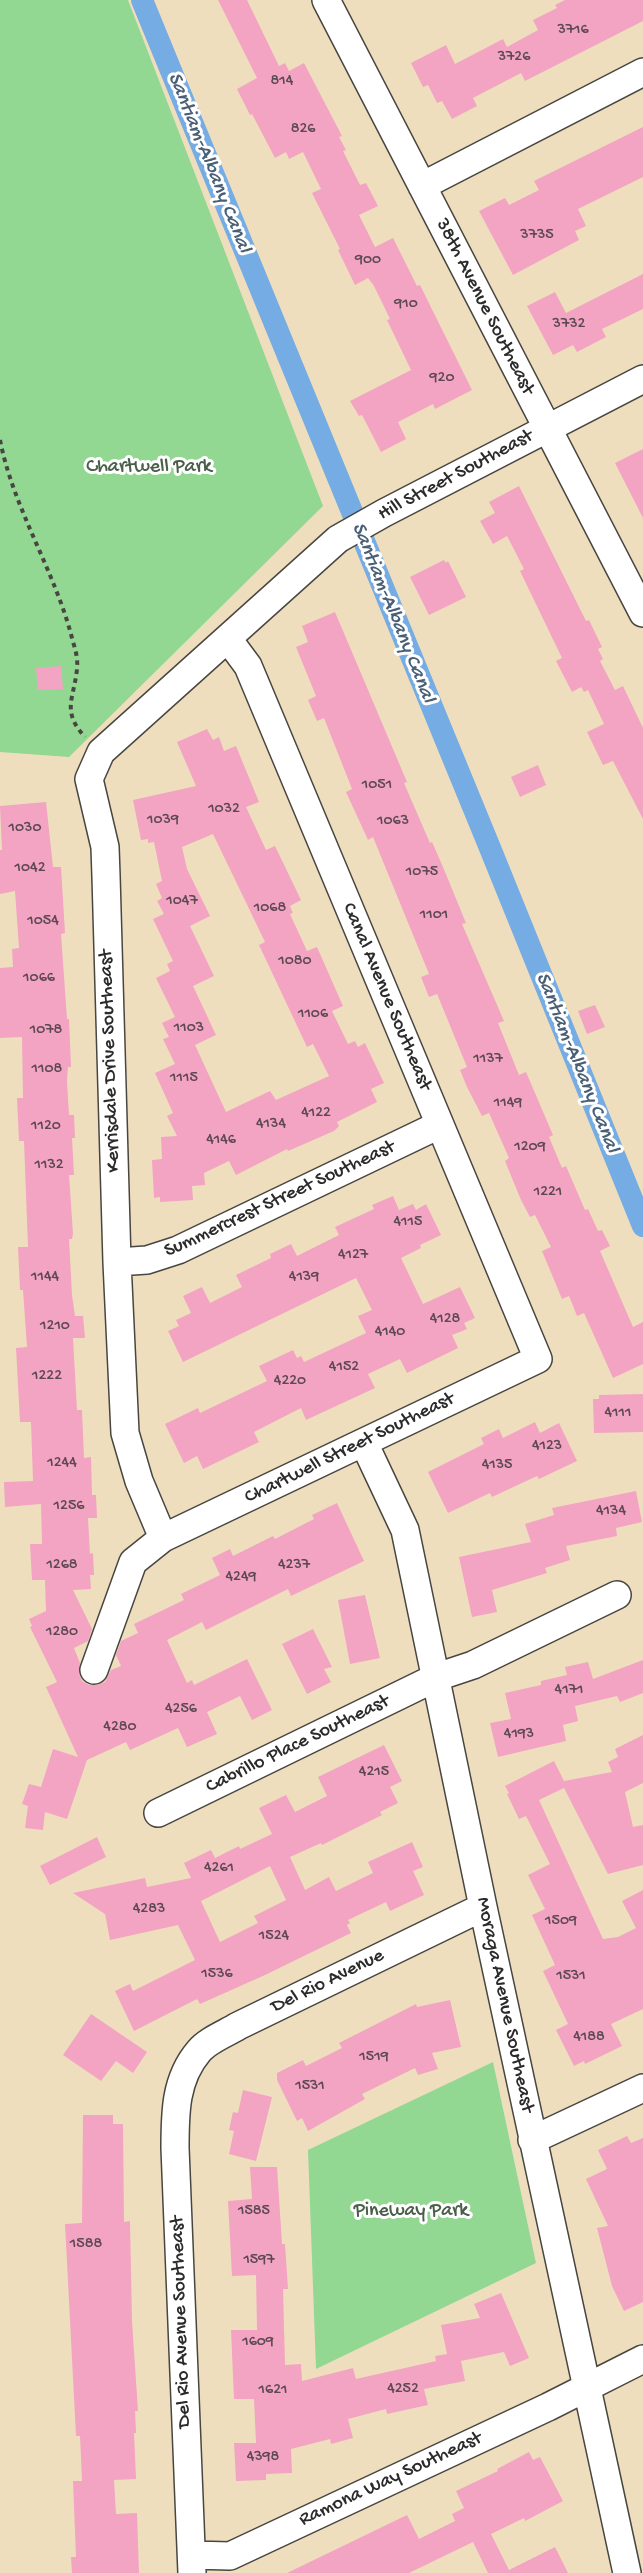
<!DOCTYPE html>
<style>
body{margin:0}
canvas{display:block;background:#eedebd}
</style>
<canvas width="643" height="2573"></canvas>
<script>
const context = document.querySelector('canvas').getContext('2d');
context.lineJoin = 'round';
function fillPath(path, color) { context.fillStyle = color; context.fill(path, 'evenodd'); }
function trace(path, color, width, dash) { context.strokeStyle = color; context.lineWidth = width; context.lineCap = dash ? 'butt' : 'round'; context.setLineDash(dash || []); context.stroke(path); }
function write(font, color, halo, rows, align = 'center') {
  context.font = font + ' "Gochi Hand",sans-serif'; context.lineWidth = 6; context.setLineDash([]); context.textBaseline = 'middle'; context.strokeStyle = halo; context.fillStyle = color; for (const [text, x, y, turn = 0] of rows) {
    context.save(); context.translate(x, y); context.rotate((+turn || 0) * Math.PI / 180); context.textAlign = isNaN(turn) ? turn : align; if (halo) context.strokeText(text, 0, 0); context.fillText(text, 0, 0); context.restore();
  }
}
const green = new Path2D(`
 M0,0H128L323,506L69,757L0,752Z
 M493,2062L536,2263L316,2369L308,2150Z`);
const canal = new Path2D(`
 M142,0L490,848L643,1226`);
const building = new Path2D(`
 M218,0H247L279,66L285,63L289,71L304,63L342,136L339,137L346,150L343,151L360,185L366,183L378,206L359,215L375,247L393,238L417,286L420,285L472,390L435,409L433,404L398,422L406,439L381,452L362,415L359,416L350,401L411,370L387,320L390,319L374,286L368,278L355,285L338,250L340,249L312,193L321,189L303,152L289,159L286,152L275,158L252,114L250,115L237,89L257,78Z
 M565,0H643V21L525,81L521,73L473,98L477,106L452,119L442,101L437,103L428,85L423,87L411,63L446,45L455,64L503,39L507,47L538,30L533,20L557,8L555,5Z
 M643,127V177L578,209L586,226L575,231L579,240L513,275L479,211L505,198L509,205L539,190L534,181Z
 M643,274V309L602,329L606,337L577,352L573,345L553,355L527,306L555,292L566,313Z
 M643,449V518L615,463Z
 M519,486L586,621L589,620L602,647L598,649L603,659L600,661L615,690L623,686L643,728V819L613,761L603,765L587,732L604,724L588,690L584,692L581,687L572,692L556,661L562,658L520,571L524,569L507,536L493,544L480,521L495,513L489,502Z
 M444,560L446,563L448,561L466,597L429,615L410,577Z
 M335,612L407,782L404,783L430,843L432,842L443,867L466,923L462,924L504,1021L498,1023L519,1075L526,1072L553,1135L549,1137L562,1168L566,1166L585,1210L588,1209L598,1231L602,1230L610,1246L600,1251L633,1327L643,1322V1364L613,1378L584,1313L577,1316L569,1296L562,1299L542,1251L551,1247L535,1215L530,1217L521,1200L505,1161L509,1158L489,1113L482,1116L467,1087L460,1070L467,1067L437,994L429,997L421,977L429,974L373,837L368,840L346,792L352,789L324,718L317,721L308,700L316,696L296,647L308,642L302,626Z
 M61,666L63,689L38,690L36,668Z
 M207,729L213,740L219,737L224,751L236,746L259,802L246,807L266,850L275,846L301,900L290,906L293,913L290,914L307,951L317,947L343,1006L332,1011L348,1044L355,1041L358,1047L365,1043L384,1083L371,1089L377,1102L337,1122L339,1126L334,1131L288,1151L287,1149L236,1175L229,1161L204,1173L205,1185L192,1186L193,1200L160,1202V1197L154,1198L152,1160L162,1159L161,1137L177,1136L167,1116L173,1113L155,1073L175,1064L163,1039L169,1037L162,1023L175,1017L156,978L170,971L167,964L173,961L153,919L164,914L157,901L162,898L156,884L162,881L154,842L148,843V839L141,840L133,800L196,786L177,742ZM213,834L265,942L259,945L307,1047L313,1044L329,1076L276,1100L270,1091L226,1112L195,1045L216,1035L193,986L214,976L190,926L210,916L187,869L182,847Z
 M538,765L546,785L520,797L511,777Z
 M46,802L53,867H61L65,933L61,934L67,1019H69L71,1067H68L67,1081L69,1115H74L75,1138H72L74,1175H69L73,1234L72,1239H69L72,1295L75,1316H83L85,1338H73L77,1410H82L84,1458L91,1457L92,1495H96L97,1518H88L90,1554L93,1553L94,1575H90L91,1589L73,1590L92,1629L88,1641L74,1648L80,1663L79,1673L82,1681L89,1685H97L105,1682L111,1670L121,1666L116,1655L121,1641L138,1633L134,1624L184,1600L181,1594L220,1575L212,1558L230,1549L233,1556L273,1536L275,1539L314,1519L312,1515L337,1503L364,1561L291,1596L288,1589L206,1630L202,1622L167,1640L187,1683L192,1680L194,1685L247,1659L272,1710L252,1720L240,1696L207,1712L217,1734L187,1747L178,1728L130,1750L126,1742L87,1760L67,1819L45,1812L43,1830L25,1828L28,1806L22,1804L29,1784L41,1787L53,1749L78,1757L46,1687L57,1682L30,1627L32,1626L29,1619L46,1611L45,1580H32L30,1544H42L41,1504L5,1507L4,1482L33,1481L31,1422H20L16,1348L27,1347L23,1290H20L18,1247H28L24,1141H19L17,1098H23L22,1037L0,1038V968L13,967L12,949L19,948L15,891L0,894V850H2L0,806Z
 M595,1005L605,1027L587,1034L578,1011Z
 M393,1196L399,1210L413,1204L416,1210L426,1204L441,1235L420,1245L421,1248L401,1258L423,1304L460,1287L475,1318L464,1323L467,1329L452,1335L458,1348L407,1373L400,1359L368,1374L375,1388L306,1420L301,1408L254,1432L259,1442L203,1469L197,1456L184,1463L165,1424L198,1408L200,1413L267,1381L259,1366L293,1350L297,1358L301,1356L304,1362L366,1333L358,1316L372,1310L356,1278L183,1362L168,1331L179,1326L176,1320L191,1313L183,1296L202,1287L210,1303L242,1287L236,1275L271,1258L270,1254L291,1244L297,1256L339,1235L335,1227L374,1209L372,1205Z
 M643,1394V1432L594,1433L593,1399H599V1395Z
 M535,1422L540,1433L559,1423L577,1461L539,1479L537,1476L492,1497L490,1493L448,1513L428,1472L484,1444L481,1438L499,1429L503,1438Z
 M636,1491L642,1522L616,1528L617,1536L566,1546L570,1560L545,1568L547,1573L492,1590L497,1612L472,1617L459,1557L531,1542L525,1524L554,1515L552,1508Z
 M365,1595L380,1658L350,1664L338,1600Z
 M313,1629L332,1667L324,1669L331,1682L307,1694L282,1644Z
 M643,1660V1693L620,1702L617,1696L575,1706L578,1721L563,1725L566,1741L498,1757L490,1723L511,1719L505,1693L541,1685V1681L567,1675L565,1667L588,1662L593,1679Z
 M643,1735V1783L625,1792L633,1827L643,1825V1865L608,1874L564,1788L539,1800L603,1939L618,1937L636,1928L622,1901L643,1890V2009L611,2024L622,2046L585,2064L584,2061L574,2066L556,2030L568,2024L543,1971L555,1965L532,1915L545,1909L528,1875L550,1864L526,1816L519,1819L507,1794L509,1793L505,1786L554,1761L564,1781L612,1772L608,1762L618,1757L615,1749Z
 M384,1745L402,1781L390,1787L398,1803L380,1812L382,1815L322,1845L321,1843L290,1857L305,1890L329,1877L336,1891L373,1873L368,1862L412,1842L423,1867L413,1871L424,1895L390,1911L386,1902L348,1920L350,1923L347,1925L351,1933L265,1975L200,2004L197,1999L134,2031L115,1991L130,1984L133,1991L195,1960L178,1925L110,1940L105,1914L73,1893L145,1878L147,1887L191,1878L184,1863L211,1850L215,1858L239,1846L240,1849L272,1834L259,1808L286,1795L295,1812L327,1796L318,1777ZM270,1866L286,1900L254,1916L258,1923L220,1942L201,1901Z
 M97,1837L106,1857L50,1885L40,1866Z
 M450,2000L461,2047L432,2053L438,2069L418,2075L415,2068L362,2094L365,2099L308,2131L302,2118L297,2121L277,2080V2073L303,2060L306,2066L342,2048L339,2043L416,2004L417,2007Z
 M91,2014L147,2052L133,2073L116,2061L101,2081L63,2055Z
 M243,2090L272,2097L256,2161L229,2154L234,2131L229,2130L233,2112L238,2113Z
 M83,2115H113V2124H123L124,2222L130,2221L132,2321L138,2411H135L136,2433H134L136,2479L114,2480L116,2514L137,2513L139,2573H72L71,2557H76L73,2481H82L80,2436H76L65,2224L82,2223Z
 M627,2136L631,2143L643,2138V2302L624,2311L612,2286L597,2228L608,2226L586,2179L607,2169L598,2150Z
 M250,2167H277L282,2244H285L288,2289H283L285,2365L301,2364L302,2381L353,2368L356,2379L436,2361L435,2356L447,2354L441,2325L480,2318L474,2304L501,2293L529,2358L510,2366L504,2352L461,2361L465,2381L424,2389L428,2405L387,2414L386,2409L348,2419L353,2438L331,2444L330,2439L291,2449L292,2473L266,2474V2480L236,2481L234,2443H256L254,2399H234L231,2330H257L256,2275L232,2276L228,2201L252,2199Z
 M529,2452L533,2460L540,2457L563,2501L525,2521L524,2518L491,2534L509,2570L555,2547L568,2573H488L473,2542L409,2573H287L407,2515L419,2539L455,2521L452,2514L464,2508L456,2491L498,2471L497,2469Z`);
const path = new Path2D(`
 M0,440C14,511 56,572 73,642C76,651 78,660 77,669C74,699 61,711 85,737`);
const minor = new Path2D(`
 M326,0L643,613
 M422,186L643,72
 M117,1262L147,1260L178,1250L439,1125
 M364,1443L405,1530L483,1907L627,2573
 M163,1538L139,1481L125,1433L117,1262L106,876L105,847L89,779L101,752L338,539L384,513L643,379
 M94,1670L133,1562L163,1538L538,1359L248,666L228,639
 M158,1813L437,1677L473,1665L617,1595
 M532,2140L643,2088
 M192,2555L230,2556L548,2407L643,2359
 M192,2573L175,2148C175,2113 175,2079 199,2051C208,2040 227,2033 238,2026L483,1907`);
const numberNames = [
 ["3716",573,31],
 ["3726",514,58],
 ["814",282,82],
 ["826",303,130],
 ["3735",537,236],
 ["900",368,261],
 ["910",406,305],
 ["3732",569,325],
 ["920",442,379],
 ["1051",377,786],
 ["1032",224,810],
 ["1039",163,821],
 ["1063",393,822],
 ["1030",25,829],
 ["1042",30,869],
 ["1075",422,873],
 ["1047",182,902],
 ["1068",270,909],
 ["1101",434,916],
 ["1054",43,922],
 ["1080",295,962],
 ["1066",39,979],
 ["1106",313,1015],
 ["1103",189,1029],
 ["1078",46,1031],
 ["1137",488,1060],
 ["1108",47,1070],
 ["1115",184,1079],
 ["1149",508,1104],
 ["4122",316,1114],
 ["4134",271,1125],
 ["1120",46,1127],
 ["4146",221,1141],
 ["1209",530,1148],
 ["1132",49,1166],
 ["1221",548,1193],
 ["4115",408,1223],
 ["4127",353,1256],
 ["1144",45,1278],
 ["4139",304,1278],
 ["4128",445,1320],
 ["1210",55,1327],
 ["4140",390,1333],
 ["4152",344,1368],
 ["1222",47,1377],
 ["4220",290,1382],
 ["4111",618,1414],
 ["4123",547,1447],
 ["1244",62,1464],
 ["4135",497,1466],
 ["1256",69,1507],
 ["4134",611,1512],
 ["1268",62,1566],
 ["4237",294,1566],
 ["4249",241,1578],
 ["1280",62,1633],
 ["4171",569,1691],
 ["4256",181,1710],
 ["4280",120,1728],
 ["4193",519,1735],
 ["4215",374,1773],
 ["4261",219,1869],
 ["4283",149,1910],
 ["1509",561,1922],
 ["1524",274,1937],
 ["1536",217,1975],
 ["1531",571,1977],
 ["4188",589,2038],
 ["1519",374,2058],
 ["1531",310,2087],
 ["1585",254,2212],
 ["1588",86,2245],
 ["1597",259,2261],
 ["1609",258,2343],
 ["4252",403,2390],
 ["1621",273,2391],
 ["4398",263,2458]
];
const streetNames = [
 ["38th Avenue Southeast",484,307,63],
 ["Hill Street Southeast",456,476,-28],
 ["Canal Avenue Southeast",386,997,67],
 ["Kerrisdale Drive Southeast",111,1061,-92],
 ["Summercrest Street Southeast",280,1200,-25],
 ["Chartwell Street Southeast",350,1449,-26],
 ["Cabrillo Place Southeast",298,1745,-26],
 ["Del Rio Avenue",328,1982,-26],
 ["Moraga Avenue Southeast",504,2005,78],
 ["Del Rio Avenue Southeast",182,2322,-92],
 ["Ramona Way Southeast",391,2480,-25]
];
const parkNames = [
 ["Chartwell Park",149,468],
 ["Pineway Park",411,2212]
];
const waterNames = [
 ["Santiam-Albany Canal",208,163,68],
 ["Santiam-Albany Canal",392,613,68],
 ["Santiam-Albany Canal",576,1063,68]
];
fillPath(green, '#92d892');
trace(canal, '#76ace4', 22);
fillPath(building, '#f3a4c3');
trace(minor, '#484641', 30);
trace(path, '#484641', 4, [4.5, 4.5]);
trace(minor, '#fff', 27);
write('16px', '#5d4951', null, numberNames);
write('20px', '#2b2b2b', '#fff', streetNames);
write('20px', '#4a5f4a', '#fff', parkNames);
write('italic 21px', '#495f75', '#fff', waterNames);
</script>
